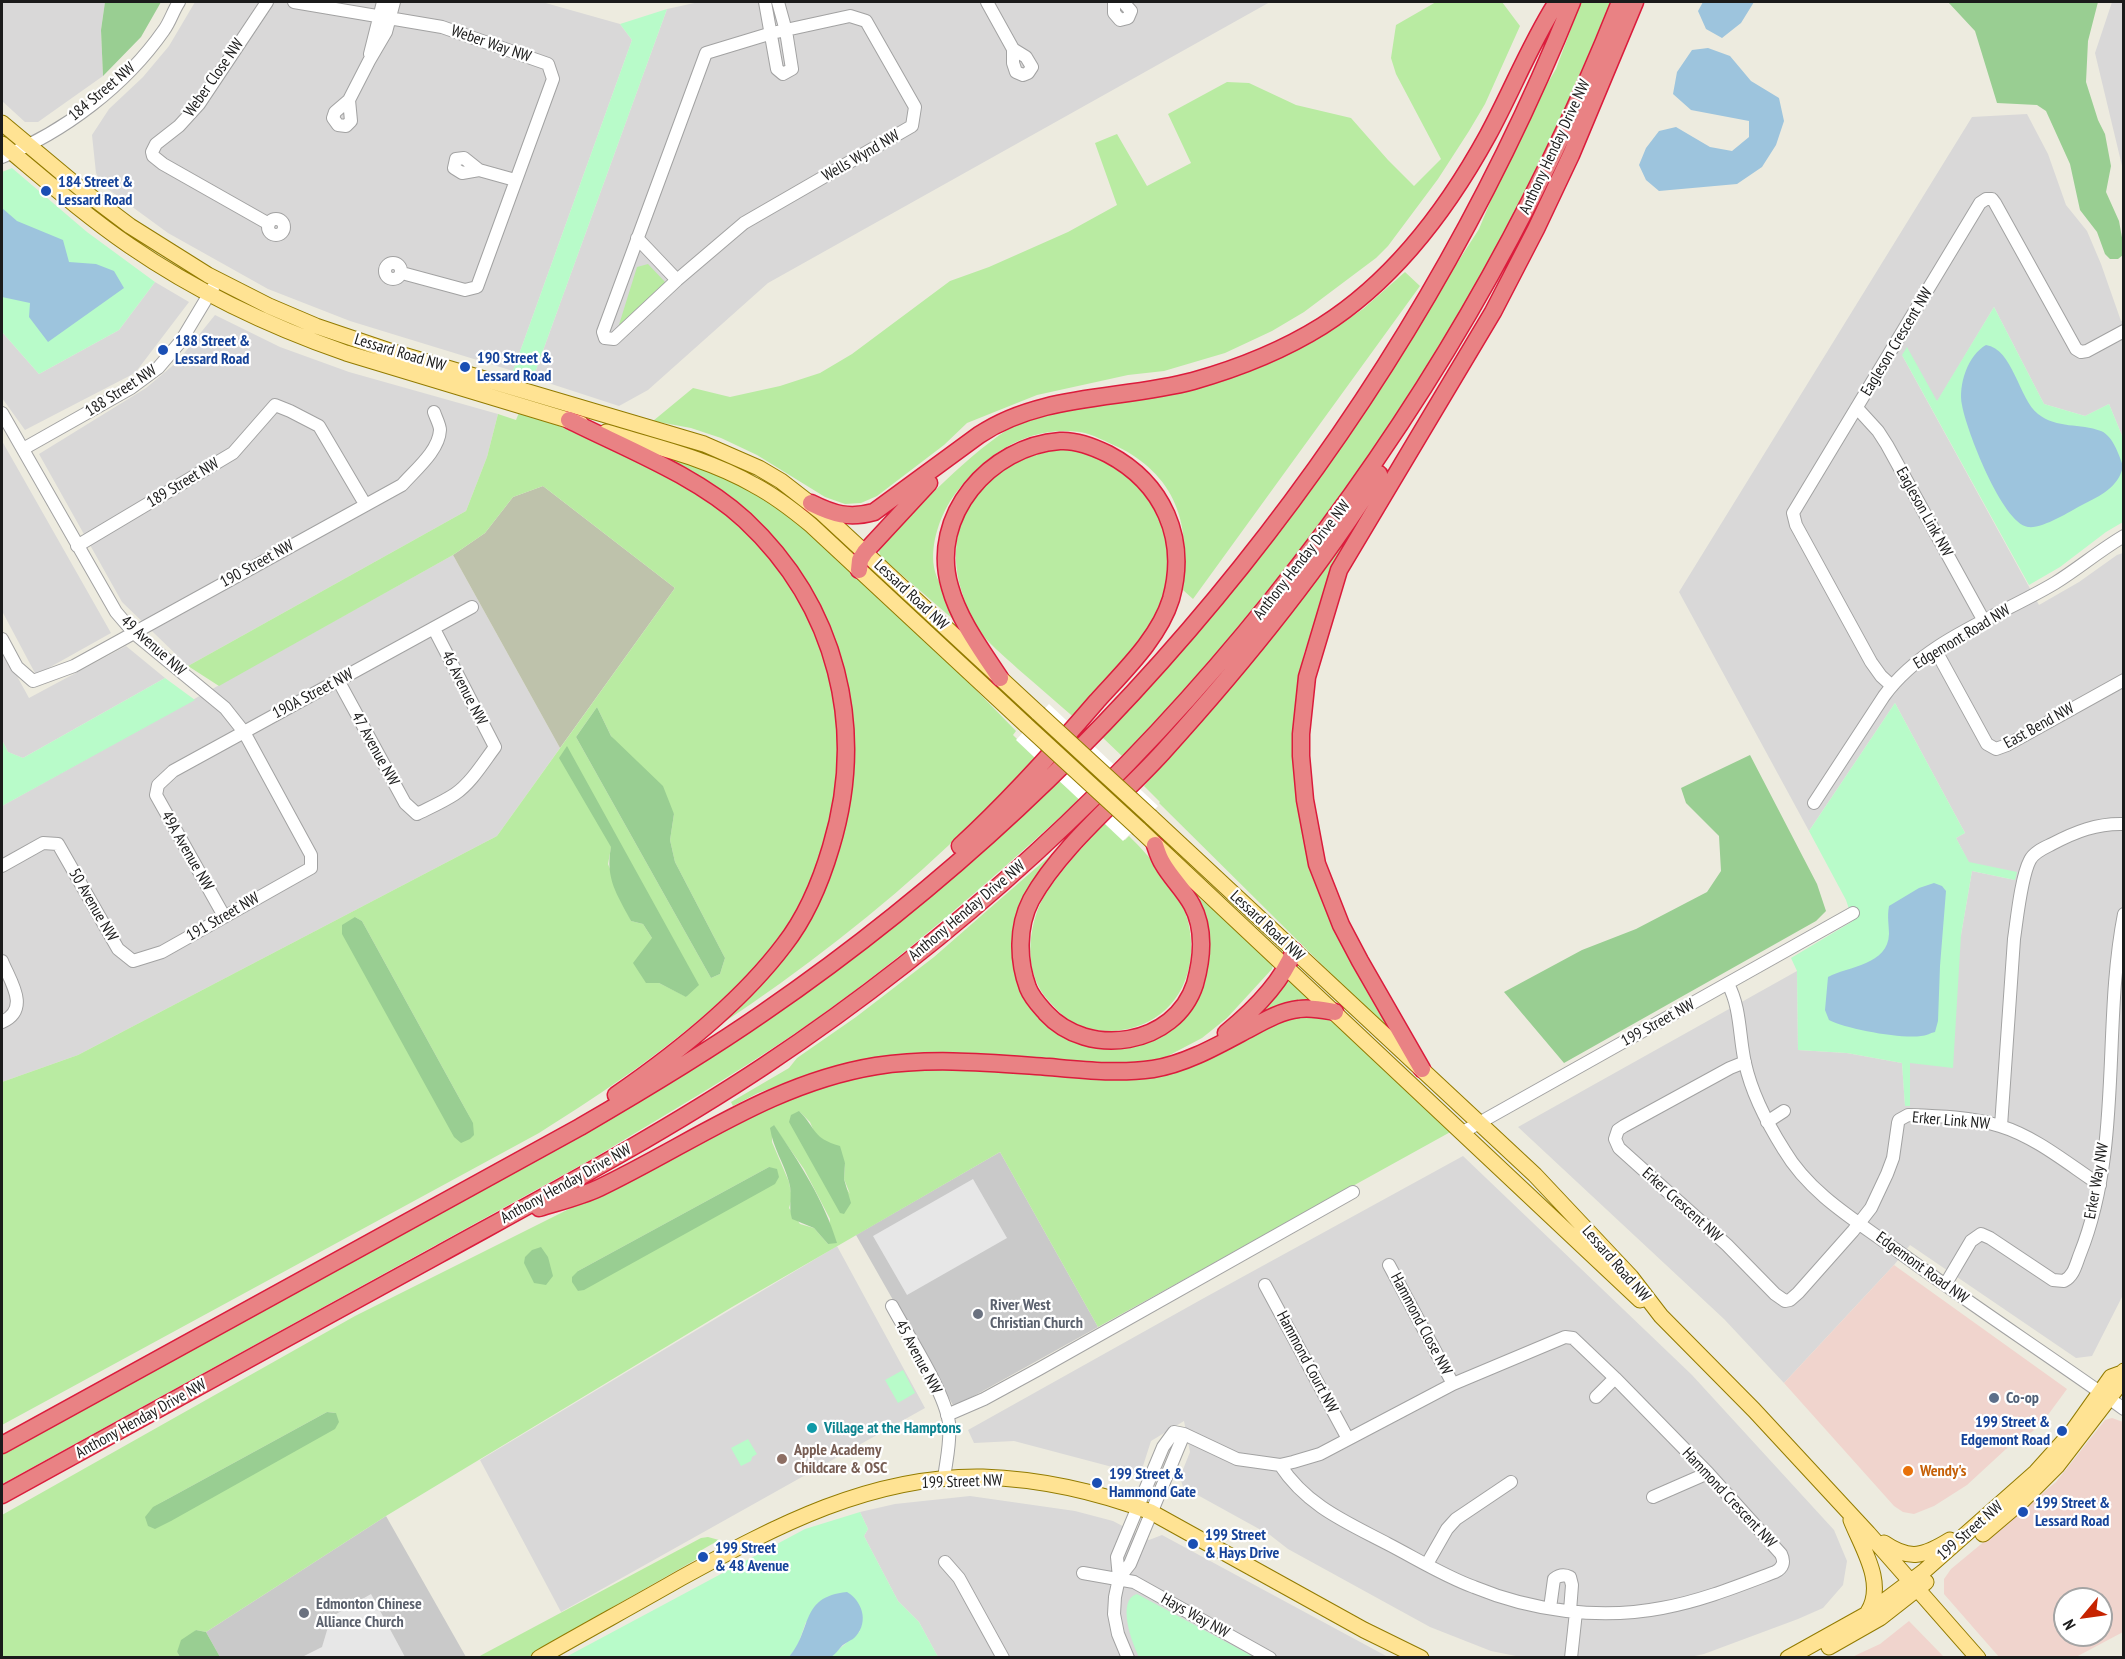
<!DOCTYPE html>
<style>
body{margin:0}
#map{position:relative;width:2125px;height:1659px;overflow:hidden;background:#edebdf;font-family:"PT Sans Narrow",sans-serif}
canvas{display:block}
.frame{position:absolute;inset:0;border:3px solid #1b1b1b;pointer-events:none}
.north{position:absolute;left:2053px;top:1587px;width:60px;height:60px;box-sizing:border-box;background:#fff;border:2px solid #a4a4a4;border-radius:50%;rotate:241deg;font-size:16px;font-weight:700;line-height:24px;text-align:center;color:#1b1b1b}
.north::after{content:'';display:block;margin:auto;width:21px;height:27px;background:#c62300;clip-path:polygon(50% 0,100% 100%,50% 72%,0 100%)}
</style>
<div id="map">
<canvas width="2125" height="1659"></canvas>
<div class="frame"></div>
<div class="north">N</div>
</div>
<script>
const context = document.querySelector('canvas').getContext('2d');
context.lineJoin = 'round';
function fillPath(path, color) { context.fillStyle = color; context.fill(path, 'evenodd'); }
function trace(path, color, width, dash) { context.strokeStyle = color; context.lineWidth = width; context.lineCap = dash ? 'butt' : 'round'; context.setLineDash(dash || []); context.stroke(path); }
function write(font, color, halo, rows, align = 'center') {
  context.font = font + ' "PT Sans Narrow",sans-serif'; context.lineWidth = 4.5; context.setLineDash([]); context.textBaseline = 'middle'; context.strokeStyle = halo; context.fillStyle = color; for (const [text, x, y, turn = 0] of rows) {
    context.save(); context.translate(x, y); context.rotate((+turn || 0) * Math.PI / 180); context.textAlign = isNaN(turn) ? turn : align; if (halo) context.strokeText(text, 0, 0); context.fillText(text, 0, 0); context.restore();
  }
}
const residential = new Path2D(`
 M2,2H105L101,30L103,76L38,122H25L2,101Z
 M195,2H542L620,24L632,40L513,371L350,321L268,289L168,233L101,184L96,173L92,135L109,109L143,77L169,46Z
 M699,2H1270L768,283L648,390L619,406L533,378L667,9Z
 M2112,2H2123V170L2095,53Z
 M2027,114L2048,154L2066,205L2087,231L2101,264L2121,321L2123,320V438L2109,404L2085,416L2044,404L1994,307L1937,402L1902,355L2039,605L2079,582L2117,555L2123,553L2124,1293L2092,1356L2076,1358L1910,1245L1894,1265L1784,1383L1724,1319L1518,1127L1797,971L1798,1050L1847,1053L1902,1063L1905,1105L1910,1106V1063L1961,935L1972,871L2015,880L1969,863L1956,838L1965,833L1895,703L1809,831L1679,592L1972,117Z
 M155,282L189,302L135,373L25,430L2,398V332L39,374L119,330Z
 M215,315L280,347L349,372L498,414L487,457L466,511L188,666L122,602L39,454L146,388L177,362Z
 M2,441L111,633L36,675L2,611Z
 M453,555L560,748L497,836L78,1055L2,1082V806Z
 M126,646L165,678L23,758L8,752L2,740V649L29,698Z
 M1463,1156L1692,1375L1834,1530L1847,1561L1843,1585L1823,1608L1798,1619L1704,1654L1685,1658L1521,1657L1491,1651L1430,1627L1288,1549L1270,1535L1183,1487L1180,1477L1190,1452L1184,1421L1151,1441L1142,1469L1135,1473L1014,1441L974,1443L968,1430L1204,1298Z
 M837,1246L925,1408L561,1612L480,1460Z
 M970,1496L1075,1511L1113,1521L1149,1540L1162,1535L1388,1657H938L919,1622L898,1601L864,1536L868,1529L860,1512L895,1504Z`);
const commercial = new Path2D(`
 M1894,1265L2067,1389L2042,1423L2033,1431L2006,1449L1967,1485L1934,1506L1914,1514L1903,1512L1894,1506L1784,1383Z
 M2112,1418L2123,1422V1632L2076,1657H1999L1944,1594V1579L1951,1569L2056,1482L2105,1420ZM2065,1599H2101V1635H2065Z
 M1909,1621L1944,1657H1852L1880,1644Z`);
const religious = new Path2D(`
 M1000,1152L1098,1327L954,1407L856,1235Z
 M386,1516L466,1657H220L206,1632Z`);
const construction = new Path2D(`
 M543,486L675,588L560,748L453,555L485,533L513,497Z`);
const grass = new Path2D(`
 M1436,2H1502L1520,26L1485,104L1469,131L1438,179L1388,246L1376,258L1304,312L1272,331L1225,353L1164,371L1128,375L1037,395L967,423L944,445L877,496L861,503L845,504L825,497L757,455L721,438L691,428L653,421L693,388L730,397L780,386L820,373L852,354L950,281L989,267L1068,232L1117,205L1095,143L1117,134L1147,186L1191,163L1168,114L1227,82L1249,83L1296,105L1351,118L1388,160L1414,186L1441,159L1396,74L1391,58L1396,25Z
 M1581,2H1611L1547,150L1458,321L1380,441L1289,568L1168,710L1123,757L1101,736L1124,714L1183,648L1254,564L1327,466L1479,229L1520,130L1556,69Z
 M648,264L666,283L618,328L637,267Z
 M1405,272L1420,286L1193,599L1183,590C1185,560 1187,532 1175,504C1165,479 1143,459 1118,447C1106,442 1093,434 1080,432C1028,425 985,454 955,494C941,513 930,543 934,567C936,580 951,605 956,617L954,620L881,557L879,551L880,546C924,502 966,455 1019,422L1286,353L1336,327L1363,309Z
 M520,410C562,428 606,443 647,463C662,470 676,481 691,489C702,496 715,502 725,511C768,547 805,598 823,651C855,743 835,860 779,939C766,958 748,975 731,991C673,1046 606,1091 539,1133L2,1425V1082L78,1055L497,836L675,588L543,486L513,497L485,533L453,555L219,686L188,666L466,511L487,457L498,414L516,420ZM597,707L611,736L674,814L670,840L675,862L725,958L720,974L711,978L576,737ZM611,848L687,997L659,983L652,938L643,924L631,921L608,864ZM355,917L362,921L473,1123Z
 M1069,449L1085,450L1139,481L1165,523L1171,583L1147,633L1077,720C1057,703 1038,686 1018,669C1004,656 988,643 976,627C969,616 965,601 961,589C939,512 994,454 1069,449Z
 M673,459L737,481L798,521L937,650L1016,731L1013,735L1036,758C1007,787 979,817 949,845C879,911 801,971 720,1025L719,1022C740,998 761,974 782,950C791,939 804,928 811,915C827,888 837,857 844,826C873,702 832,581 734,499C716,484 692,473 672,461Z
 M1344,544L1304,653L1295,702V745L1301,824L1395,1037L1159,803L1160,802L1144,786L1340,545Z
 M1058,780L1080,799C991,880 900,961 800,1030C732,1076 662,1117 592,1159L2,1484V1453L583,1134C716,1057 841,971 958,872C993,843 1025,810 1058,780Z
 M1105,822L1125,840L1129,836C1152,859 1183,893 1189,926C1200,981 1168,1029 1111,1031C1099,1031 1082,1028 1071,1022C1063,1016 1055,1008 1048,1000C1026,975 1027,939 1038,909C1048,883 1086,844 1105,822Z
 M1052,854L1054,857L1020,912L1034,1009L1119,1047L1197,994L1195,895L1229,922L1273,964L1272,969L1227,1018L1202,1038L1164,1058L1124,1064L939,1053L882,1057L799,1078L758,1093L733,1106L731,1102L789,1068L797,1058L856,1017L934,957Z
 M1287,979H1290L1316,1002L1260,1017L1254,1014Z
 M1288,1013L1327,1016L1454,1130L1098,1327L1000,1152L732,1307L386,1516L206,1632L196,1630L177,1652L180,1657H2V1515L355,1316L609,1189L750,1114L833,1082L881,1072L937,1068L1124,1080L1161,1075L1199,1064L1225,1052L1263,1024ZM799,1111L810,1122L815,1134L828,1143L845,1163L844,1179L850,1194ZM773,1125L804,1169L830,1219L828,1244L814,1228L800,1224L789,1208L792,1198L789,1182L772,1142ZM769,1167L775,1183L578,1291V1271ZM327,1412L336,1413L153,1507Z
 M708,1537L719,1540L700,1551L702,1556L611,1608L572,1634L530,1657L476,1658L701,1538Z`);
const forest = new Path2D(`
 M105,2H161L141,37L103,76L101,30Z
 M1948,2H2098L2088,41L2086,82L2098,120L2105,134L2111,166L2106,192L2119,221L2123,243V255L2118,259H2110L2105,254L2097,232L2080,210L2070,164L2046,111L2037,105L1997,103L1975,31Z
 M597,707L611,736L663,786L674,814L670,840L675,862L725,958L720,974L711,978L576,737Z
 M567,746L699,985L686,997L659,983H646L633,963L652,938L643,924L631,921C617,894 605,879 611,847L559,758Z
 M1750,755L1817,884L1826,911L1816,921L1564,1063L1504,992L1582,950L1636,929L1707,892L1721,871L1719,836L1686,803L1681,788Z
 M355,917L362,921L473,1123L474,1135L470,1139L461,1143L454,1137L342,934V925Z
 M799,1111C817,1129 812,1138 840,1146L845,1163L844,1179L851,1203L844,1214L840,1213L789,1122L791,1115Z
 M774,1125C799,1162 824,1200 837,1243L828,1244L814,1228L792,1219C788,1206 793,1196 789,1182C784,1163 773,1148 770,1128Z
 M769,1167L777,1169L779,1177L775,1184L584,1290L578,1291L572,1282V1277L578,1271Z
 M541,1247L548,1257L553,1276L546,1285L534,1283L524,1263L525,1257L532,1250Z
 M327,1412L336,1413L339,1422L335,1429L171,1521L155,1529L148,1526L145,1517L153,1507Z
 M196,1630L206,1632L220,1657H180L177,1652L181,1640Z`);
const park = new Path2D(`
 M667,9L533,378L513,371L632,40L620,24Z
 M12,168L87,232L155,282L119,330L39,374L2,332V172Z
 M1994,307L2044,404L2085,416L2109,404L2123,438V522L2106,532L2060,567L2029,585L1902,355L1907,347L1937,401Z
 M165,678L195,700L2,806V740L8,752L23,758Z
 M1895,703L1965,833L1956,838L1969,862L2017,872L2015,880L1972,871L1961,935L1953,1068L1910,1063V1106H1905L1902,1063L1847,1053L1798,1050L1797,971L1791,958L1853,921L1846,900L1809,831Z
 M903,1370L915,1393L898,1403L885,1380Z
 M748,1439L757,1454L752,1457L751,1461L741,1466L731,1448Z
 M860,1512L868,1529L864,1536L898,1601L919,1622L938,1657H830L860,1631L806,1622L797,1647L789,1657L564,1658L805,1529Z
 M1137,1594L1252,1656L1250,1658L1139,1657C1132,1643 1116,1600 1137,1594Z`);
const parking = new Path2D(`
 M973,1179L1007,1238L907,1295L873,1236Z
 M371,1594L405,1657H302L322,1647L328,1627L324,1621Z`);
const water = new Path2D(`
 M1703,2H1754L1741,23L1722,38L1706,29L1698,11Z
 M1708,48L1730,56L1751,81L1779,98L1784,121L1776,145L1762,167L1737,184L1659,191L1646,180L1639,165L1646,148L1659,131L1676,127L1710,147L1732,151L1749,137V121L1691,110L1673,94L1677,72L1692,50Z
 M2,208L17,221L63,240L69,262L96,264L114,271L124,288L48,342L29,317L30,303L2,297Z
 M1986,345C2013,349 2019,399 2038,414C2057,429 2080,423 2101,431C2113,436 2119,455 2123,466C2119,487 2100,496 2082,505C2069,512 2042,529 2028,527C2002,523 1966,429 1962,405C1958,385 1968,355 1986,345Z
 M1934,883L1942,886L1946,891L1940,966L1938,1021L1935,1032C1930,1033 1926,1036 1921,1036C1901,1039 1846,1029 1829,1020L1825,1010L1828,977C1849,966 1888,965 1889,934C1889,925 1887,917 1889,906L1919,888Z
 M847,1592C862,1601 869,1621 856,1636C852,1641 845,1642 841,1647C838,1650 836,1654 831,1657C824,1659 799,1658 789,1657C813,1629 799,1597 847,1592Z`);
const pier = new Path2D(`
 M1049,704L1158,806L1123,841L1016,740Z`);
const minor = new Path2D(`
 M267,2L199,104L179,126L156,144L152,152L153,156L163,164L269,224
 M294,2L442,27L548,64L553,79L477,287L465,290L402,273
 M765,2L777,69L783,74L792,69L786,31L778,2
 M987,2L1013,49V63L1016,72L1023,75L1028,73L1032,67L1026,57L1013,49
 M1114,2V13L1120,20L1128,18L1131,11L1123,2
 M850,16L866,21L915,107L912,126L744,223L677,280L614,339L605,338L603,332L706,53L772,33Z
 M370,54L383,2
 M349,100L351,121L346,126L338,125L333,118L335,112L349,100L369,61L386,32L394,2
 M2,157C64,132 125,86 164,30C170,22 173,11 179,2
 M479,170L462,173L454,168L456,159L464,158L479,170L515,180
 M268 227a8 8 0 1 1 16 0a8 8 0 1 1-16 0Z
 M637,238L677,280
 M385 271a8 8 0 1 1 16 0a8 8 0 1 1-16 0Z
 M1857,408L1878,431L1887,445L1984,621
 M2,413L116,612L134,633L225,708L244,732L311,855V868L162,952L133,961L118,949L58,844L43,843L2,866
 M23,449L131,388L158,368L181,341L214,286
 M77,546L233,453L275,405L290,411L319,426L365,504
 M2,639L17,667L33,681L74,666L402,485C415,470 439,451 440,430C440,425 436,418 434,412
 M1935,649L1987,744L1996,749L2007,745L2124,680
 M338,680L405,803L417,814C429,808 443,802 455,794C471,783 483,763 495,747L434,629
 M1892,686L1881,676L1871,662L1796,525L1793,513L1980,203L1986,199H1992L1995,203L2076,349L2081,352L2087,351L2124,331
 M1814,803L1884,696C1925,640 1998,617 2055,583C2079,568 2100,550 2124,536
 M224,916L156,795L158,785L173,771L472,607
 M2,961C10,981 31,1009 2,1022
 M1728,984C1741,1008 1739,1037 1745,1063C1752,1095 1767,1123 1784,1150C1810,1194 1855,1220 1895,1249C1970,1304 2048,1355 2124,1409
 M1745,1062L1730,1068L1624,1126L1618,1130L1615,1139L1619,1148L1727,1245L1775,1294L1785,1301L1790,1300L1798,1293L1853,1231L1871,1208L1887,1174L1893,1158L1898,1123L1899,1120L1908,1115C1938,1116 1971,1117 2000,1126C2036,1137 2068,1164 2100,1185
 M1767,1122L1784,1111
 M2001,1126L2014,939C2017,919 2021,877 2030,860C2034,852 2044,848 2052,844C2075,832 2097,823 2124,824
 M1463,1132L1853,913
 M1389,1265L1453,1384
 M1265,1285L1348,1439
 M1945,1285L1971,1241L1981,1234L1990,1238L2053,1280L2064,1281C2074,1276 2076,1264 2080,1254C2123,1146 2102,1026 2124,914
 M892,1306C908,1336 945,1392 949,1423C951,1442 946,1461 944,1479
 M1596,1397L1615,1378
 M947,1415L984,1399L1039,1369L1353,1192
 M1653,1497L1708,1473
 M945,1562L959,1578L1003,1658
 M1427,1564L1447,1529L1456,1519L1511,1482
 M1083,1573L1134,1582L1270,1658
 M1119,1578L1130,1564L1184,1434
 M1550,1608L1554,1579C1559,1575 1564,1574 1570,1577L1572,1585L1570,1611
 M1128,1658L1118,1634L1114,1614L1115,1597L1119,1578L1117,1557L1163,1447L1174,1432L1184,1434L1237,1459L1280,1465L1293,1462L1320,1454L1453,1384L1565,1337L1573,1338L1615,1378L1708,1473L1781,1554C1785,1562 1783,1568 1775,1572C1738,1586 1701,1601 1662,1608C1600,1620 1532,1611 1474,1587C1444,1576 1417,1559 1388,1544C1346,1522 1307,1506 1280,1465
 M1571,1658L1576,1612`);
const major = new Path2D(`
 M2,123L81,189L130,226L208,275L269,306L316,326L393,352L704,444L759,468L781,481L821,512L1038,713
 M2,144C44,179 85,215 130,246C197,292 271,327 346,353L581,424
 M606,432C656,447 709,459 754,485C775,496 793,510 811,525L1026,725
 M1151,817L1535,1175L1631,1277L1661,1316L1754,1410L1868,1533L1978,1658
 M1139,829L1640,1300
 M1851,1520C1862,1548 1886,1583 1868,1612
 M1983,1534L2023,1500L2057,1466L2120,1384L2124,1371
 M1884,1543C1910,1561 1924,1556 1950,1540
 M1829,1647L1880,1618L1926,1582
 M539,1658C586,1631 634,1605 681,1578C776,1526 871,1475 983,1477C1039,1479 1098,1492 1151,1512L1364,1630L1421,1658
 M1788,1658L1867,1614L1923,1572L2036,1472L2072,1432L2111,1377L2122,1373`);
const highway = new Path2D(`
 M569,420C627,449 697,476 745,520C837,606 867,728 831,847C821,881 806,917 784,945C741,1002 674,1055 616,1095
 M811,503C833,514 849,519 874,512L979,435C1042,393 1122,400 1193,381C1239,368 1282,351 1322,326C1393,281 1448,208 1488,135C1512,91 1530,44 1557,2
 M859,570L860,560L865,552L929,483
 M1155,845C1157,851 1159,858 1163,864C1171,878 1184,890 1192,905C1205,929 1202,959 1195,984C1175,1046 1088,1059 1046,1013C1039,1005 1032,998 1028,988C1018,961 1017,927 1031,900C1061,846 1120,799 1162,753C1241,666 1317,573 1379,474
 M960,846C1009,801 1054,751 1097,701C1124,671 1159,638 1171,599C1188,538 1163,483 1108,454C1094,447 1077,440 1060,441C990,446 929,516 950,587C959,620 981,649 1000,678
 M1226,1033C1253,1011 1281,984 1294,951
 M1422,1069L1360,961L1341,925L1317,864L1305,800L1301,756V734L1307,677L1339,570L1493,312L1536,229L1571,155L1635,2
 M539,1208C558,1202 580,1197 599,1188C691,1144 772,1083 876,1066C933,1057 992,1063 1049,1067C1083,1070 1118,1074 1153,1069C1185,1064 1217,1046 1245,1031C1262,1022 1280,1011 1299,1009C1311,1007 1324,1010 1335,1012
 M2,1445L580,1127C642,1091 704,1054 763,1013C1124,765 1408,408 1572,2
 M2,1495C147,1415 294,1334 440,1254C549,1194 660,1135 764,1066C1150,809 1449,432 1620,2`);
const majorBridge = new Path2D(`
 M1038,713L1151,817
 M1026,725L1139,829`);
const markers = [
 [46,191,6,"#1a4fb4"],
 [163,350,6,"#1a4fb4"],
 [465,367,6,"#1a4fb4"],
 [978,1314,6,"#6b7280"],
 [1994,1398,6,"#5c6f8a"],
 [812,1428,6,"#0f9aa8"],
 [2062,1431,6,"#1a4fb4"],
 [782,1459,6,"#8d6e63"],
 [1908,1471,6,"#e8710a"],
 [1097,1483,6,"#1a4fb4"],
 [2023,1512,6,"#1a4fb4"],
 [1193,1544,6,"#1a4fb4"],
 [703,1557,6,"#1a4fb4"],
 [304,1613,6,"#6b7280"]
];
const streetNames = [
 ["Weber Way NW",491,44,19],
 ["Weber Close NW",214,78,-55],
 ["184 Street NW",102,92,-40],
 ["Anthony Henday Drive NW",1555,147,-65],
 ["Wells Wynd NW",861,156,-30],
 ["Eagleson Crescent NW",1897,342,-59],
 ["Lessard Road NW",400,353,17],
 ["188 Street NW",121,391,-33],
 ["189 Street NW",183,483,-31],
 ["Eagleson Link NW",1924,512,61],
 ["Anthony Henday Drive NW",1302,560,-52],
 ["190 Street NW",257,564,-29],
 ["Lessard Road NW",911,595,43],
 ["Edgemont Road NW",1962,637,-31],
 ["49 Avenue NW",153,646,42],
 ["46 Avenue NW",464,688,63],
 ["190A Street NW",313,694,-28],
 ["East Bend NW",2039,726,-29],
 ["47 Avenue NW",375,749,61],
 ["49A Avenue NW",187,851,60],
 ["50 Avenue NW",93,905,60],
 ["Anthony Henday Drive NW",967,911,-40],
 ["191 Street NW",223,917,-30],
 ["Lessard Road NW",1267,926,43],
 ["199 Street NW",1658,1023,-29],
 ["Erker Link NW",1951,1121,5],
 ["Erker Way NW",2097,1181,-80],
 ["Anthony Henday Drive NW",566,1184,-29],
 ["Erker Crescent NW",1682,1205,42],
 ["Lessard Road NW",1616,1264,49],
 ["Edgemont Road NW",1922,1268,36],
 ["Hammond Close NW",1421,1324,62],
 ["45 Avenue NW",918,1357,62],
 ["Hammond Court NW",1307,1362,62],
 ["Anthony Henday Drive NW",141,1419,-29],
 ["199 Street NW",962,1482,-2],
 ["Hammond Crescent NW",1729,1498,47],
 ["199 Street NW",1970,1531,-41],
 ["Hays Way NW",1195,1616,29]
];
const transitNames = [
 ["184 Street &",58,182],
 ["Lessard Road",58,200],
 ["188 Street &",175,341],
 ["Lessard Road",175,359],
 ["190 Street &",477,358],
 ["Lessard Road",477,376],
 ["199 Street &",2050,1422,"right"],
 ["Edgemont Road",2050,1440,"right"],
 ["199 Street &",1109,1474],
 ["Hammond Gate",1109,1492],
 ["199 Street &",2035,1503],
 ["Lessard Road",2035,1521],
 ["199 Street",1205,1535],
 ["& Hays Drive",1205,1553],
 ["199 Street",715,1548],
 ["& 48 Avenue",715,1566]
];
const worshipNames = [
 ["River West",990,1305],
 ["Christian Church",990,1323],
 ["Edmonton Chinese",316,1604],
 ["Alliance Church",316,1622]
];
const serviceNames = [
 ["Co-op",2006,1398]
];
const cultureNames = [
 ["Village at the Hamptons",824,1428]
];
const educationNames = [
 ["Apple Academy",794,1450],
 ["Childcare & OSC",794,1468]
];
const foodNames = [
 ["Wendy's",1920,1471]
];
fillPath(residential, '#d9d8d8');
fillPath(commercial, '#f0d4cd');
fillPath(religious, '#c9c9c9');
fillPath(construction, '#bec2ab');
fillPath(grass, '#b9eba2');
fillPath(forest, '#99ce92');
fillPath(park, '#b8fbc9');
fillPath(parking, '#e7e7e7');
fillPath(water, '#9dc4dd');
fillPath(pier, '#fff');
trace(minor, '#a2a2a2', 14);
trace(major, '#927b00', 17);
trace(highway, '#db1c3c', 19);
trace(minor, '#fff', 12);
trace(major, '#ffe393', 15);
trace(highway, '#e98284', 16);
trace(majorBridge, '#927b00', 17, []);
trace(majorBridge, '#ffe393', 15);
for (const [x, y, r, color] of markers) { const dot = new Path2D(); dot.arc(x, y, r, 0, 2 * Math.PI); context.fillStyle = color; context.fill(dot); trace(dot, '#fff', 2); }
write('16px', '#1b1b1b', '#fff', streetNames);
write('bold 16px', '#164399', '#fff', transitNames, 'left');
write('bold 16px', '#5b616d', '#fff', worshipNames, 'left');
write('bold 16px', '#4e5e75', '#fff', serviceNames, 'left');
write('bold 16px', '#0d838f', '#fff', cultureNames, 'left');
write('bold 16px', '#785e54', '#fff', educationNames, 'left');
write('bold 16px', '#c56008', '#fff', foodNames, 'left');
</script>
